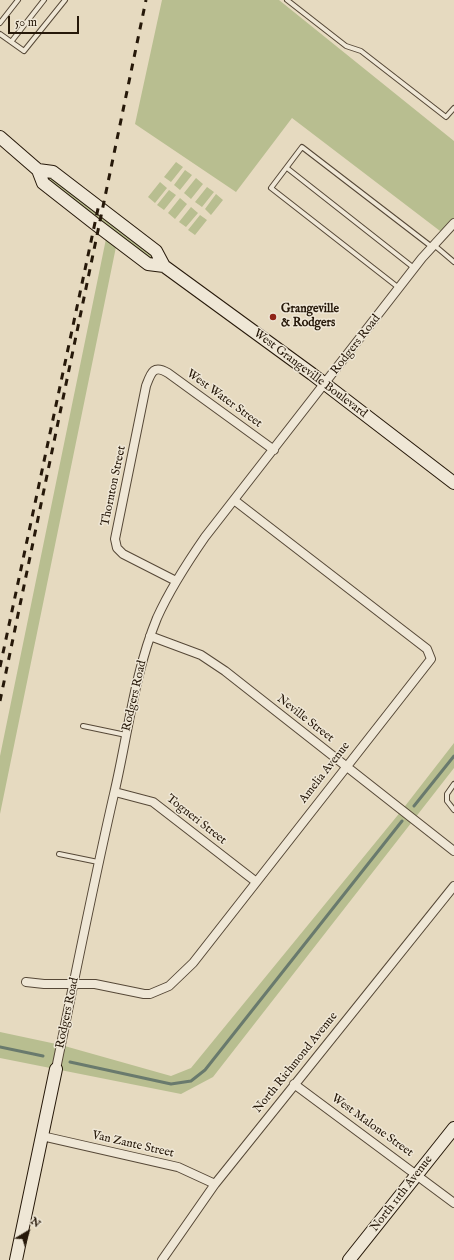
<!DOCTYPE html>
<style>
body{margin:0}
#map{position:relative;width:454px;height:1260px;overflow:hidden;background:#e6dac0;font-family:"IM FELL English",serif}
canvas{display:block}
.north{position:absolute;left:8px;top:1212px;width:40px;height:40px;-webkit-text-stroke:3px #efe7d6;paint-order:stroke;rotate:38deg;font-size:11px;font-weight:700;line-height:16px;text-align:center;color:#261809}
.north::after{content:'';display:block;margin:auto;width:14px;height:18px;background:#261809;clip-path:polygon(50% 0,100% 100%,50% 72%,0 100%)}
.scale{position:absolute;left:8px;top:16px;width:71px;height:18px;box-sizing:border-box;border:2px solid #261809;border-top:0;padding-left:5px;font-size:12px;line-height:14px;white-space:nowrap;color:#261809;-webkit-text-stroke:3px #efe7d6;paint-order:stroke}
</style>
<div id="map">
<canvas width="454" height="1260"></canvas>
<div class="north">N</div>
<div class="scale">50 m</div>
</div>
<script>
const context = document.querySelector('canvas').getContext('2d');
context.lineJoin = 'round';
function fillPath(path, color) { context.fillStyle = color; context.fill(path, 'evenodd'); }
function trace(path, color, width, dash) { context.strokeStyle = color; context.lineWidth = width; context.lineCap = dash ? 'butt' : 'round'; context.setLineDash(dash || []); context.stroke(path); }
function write(font, color, halo, rows, align = 'center') {
  context.font = font + ' "IM FELL English",serif'; context.lineWidth = 3; context.setLineDash([]); context.textBaseline = 'middle'; context.strokeStyle = halo; context.fillStyle = color; for (const [text, x, y, turn = 0] of rows) {
    context.save(); context.translate(x, y); context.rotate((+turn || 0) * Math.PI / 180); context.textAlign = isNaN(turn) ? turn : align; if (halo) context.strokeText(text, 0, 0); context.fillText(text, 0, 0); context.restore();
  }
}
const green = new Path2D(`
 M162,0H279L454,141V223L444,234L292,118L236,192L135,124Z
 M176,162L183,167L171,182L164,177Z
 M38,170L53,172L103,211L164,266L117,242L0,814V756L107,234L94,223Z
 M185,170L192,175L180,190L174,185Z
 M196,178L203,184L191,199L184,193Z
 M160,182L167,188L155,203L148,197Z
 M207,187L214,192L202,207L195,202Z
 M169,190L176,195L164,210L157,205Z
 M216,194L223,200L211,215L205,209Z
 M180,198L187,204L175,219L168,213Z
 M191,207L198,213L186,227L179,222Z
 M200,215L207,220L195,235L188,230Z
 M454,743V768L213,1077L181,1094L0,1058V1032L61,1045L171,1076L191,1068L402,810Z`);
const stream = new Path2D(`
 M414,806L454,756
 M0,1047L43,1056
 M70,1062L171,1084L191,1081L205,1070L402,821`);
const lane = new Path2D(`
 M287,0L346,46L361,51L446,117L454,108
 M0,23L18,0
 M0,34L24,51L65,0
 M11,42L44,0
 M287,168L414,268
 M434,245L454,262
 M399,288L271,188L302,147L432,247
 M83,726L126,735
 M454,784L447,794V801L454,810
 M59,854L98,862`);
const street = new Path2D(`
 M176,581L123,554L117,548L115,539L146,386C151,373 153,364 168,373L274,450
 M150,636L201,655L225,671L454,851
 M115,792L153,802L255,881
 M26,982L44,984H95L144,994H150L169,986L193,963L431,659L427,649L234,500
 M56,1069C75,977 93,885 114,794C128,735 134,674 157,618C170,589 187,563 205,537L422,258L454,223
 M294,1084L454,1203
 M42,1136L178,1167L215,1184
 M162,1260L215,1184L454,886`);
const secondary = new Path2D(`
 M0,137L38,170L43,183L94,223L148,264L164,266
 M38,170L53,172L156,251L164,266L312,374L454,483
 M16,1260L56,1069
 M349,1260L454,1128`);
const rail = new Path2D(`
 M0,667L99,204
 M0,701L146,0`);
const markers = [
 [273,317,4,"#8f2418"]
];
const poiNames = [
 ["Grangeville",281,310],
 ["& Rodgers",281,324]
];
const streetNames = [
 ["Rodgers Road",356,345,-52],
 ["West Grangeville Boulevard",310,374,37],
 ["West Water Street",224,399,36],
 ["Thornton Street",114,486,-78],
 ["Rodgers Road",135,696,-77],
 ["Neville Street",305,719,38],
 ["Amelia Avenue",325,773,-52],
 ["Togneri Street",196,820,38],
 ["Rodgers Road",68,1013,-78],
 ["North Richmond Avenue",296,1063,-51],
 ["West Malone Street",372,1126,36],
 ["Van Zante Street",133,1145,13],
 ["North 11th Avenue",402,1194,-52]
];
fillPath(green, '#b8be90');
trace(stream, '#697a6d', 3);
trace(lane, '#564837', 6);
trace(street, '#564837', 10);
trace(secondary, '#261809', 14);
trace(lane, '#efe7d6', 4);
trace(street, '#efe7d6', 8);
trace(secondary, '#efe7d6', 12);
trace(rail, '#261809', 3, [7, 7]);
for (const [x, y, r, color] of markers) { const dot = new Path2D(); dot.arc(x, y, r, 0, 2 * Math.PI); context.fillStyle = color; context.fill(dot); trace(dot, '#efe7d6', 1.5); }
write('bold 12px', '#261809', '#efe7d6', poiNames, 'left');
write('12px', '#261809', '#efe7d6', streetNames);
</script>
